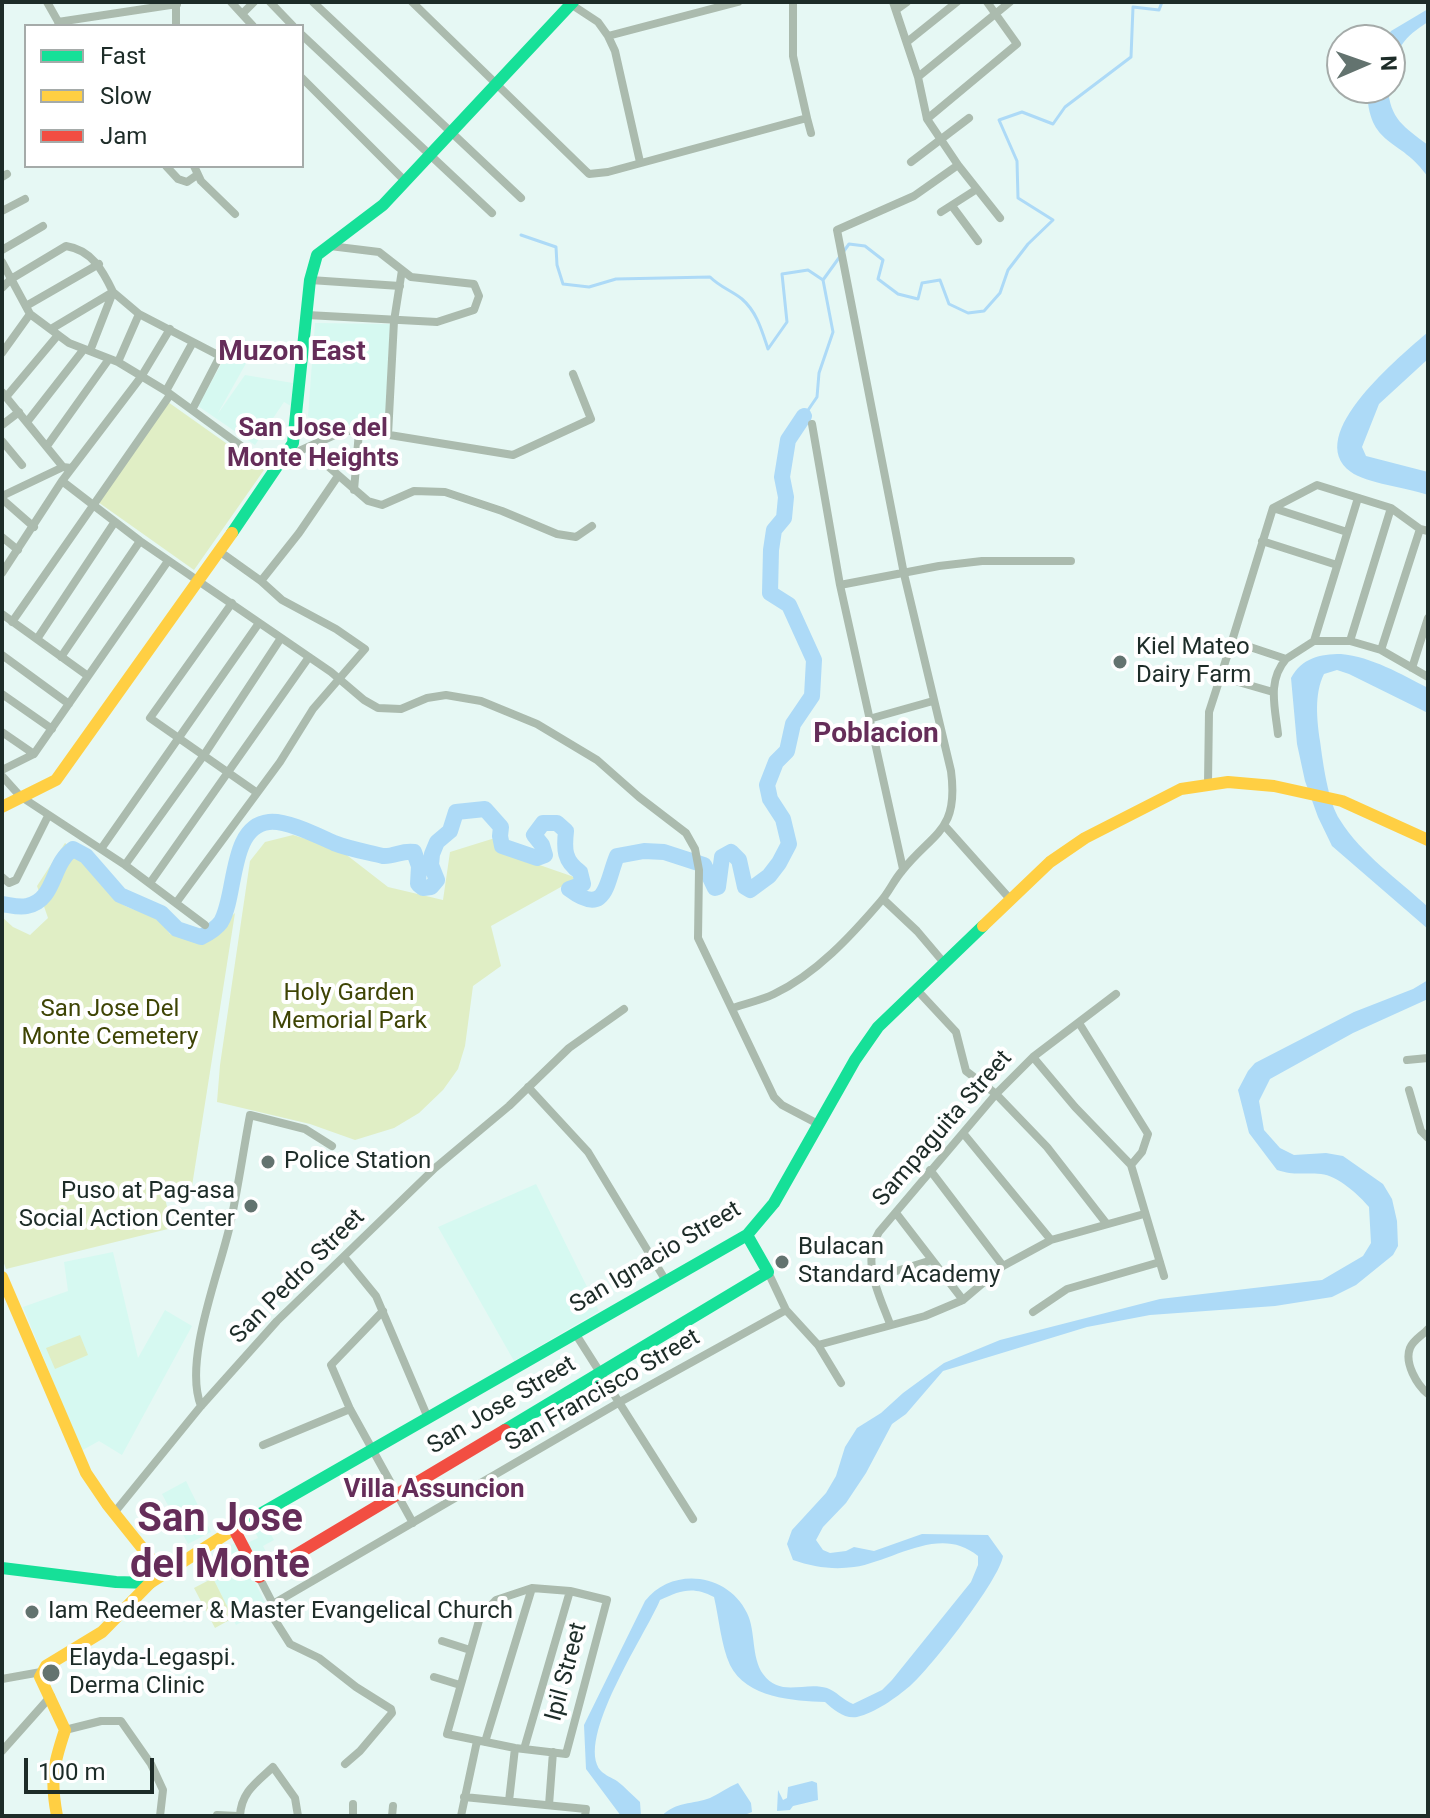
<!DOCTYPE html>
<style>
body{margin:0}
#map{position:relative;width:1430px;height:1818px;overflow:hidden;background:#e6f8f4;font-family:Roboto,sans-serif}
canvas{display:block}
.frame{position:absolute;inset:0;border:4px solid #1d2c28;pointer-events:none}
.legend{position:absolute;left:24px;top:24px;width:280px;height:144px;box-sizing:border-box;background:#fff;border:2px solid #a5aba9;margin:0;padding:10px 14px;list-style:none;font-size:24px;color:#1d2c28}
.legend li{display:flex;align-items:center;gap:16px;height:40px}
.legend b{width:40px;border:2px solid #a5aba9}
.north{position:absolute;left:1326px;top:24px;width:80px;height:80px;box-sizing:border-box;background:#fff;border:2px solid #a5aba9;border-radius:50%;rotate:88deg;font-size:22px;font-weight:700;line-height:32px;text-align:center;color:#1d2c28}
.north::after{content:'';display:block;margin:auto;width:28px;height:36px;background:#63736f;clip-path:polygon(50% 0,100% 100%,50% 72%,0 100%)}
.scale{position:absolute;left:24px;top:1758px;width:130px;height:36px;box-sizing:border-box;border:4px solid #1d2c28;border-top:0;padding-left:10px;font-size:24px;line-height:28px;white-space:nowrap;color:#1d2c28;-webkit-text-stroke:6px #fff;paint-order:stroke}
</style>
<div id="map">
<canvas width="1430" height="1818"></canvas>
<div class="frame"></div>
<ul class="legend">
<li><b style="height:10px;background:#16e098"></b>Fast</li>
<li><b style="height:10px;background:#ffcf43"></b>Slow</li>
<li><b style="height:10px;background:#f24e42"></b>Jam</li>
</ul>
<div class="north">N</div>
<div class="scale">100 m</div>
</div>
<script>
const context = document.querySelector('canvas').getContext('2d');
context.lineJoin = 'round';
function fillPath(path, color) { context.fillStyle = color; context.fill(path, 'evenodd'); }
function trace(path, color, width, dash) { context.strokeStyle = color; context.lineWidth = width; context.lineCap = dash ? 'butt' : 'round'; context.setLineDash(dash || []); context.stroke(path); }
function write(font, color, halo, rows, align = 'center') {
  context.font = font + ' Roboto,sans-serif'; context.lineWidth = 8; context.setLineDash([]); context.textBaseline = 'middle'; context.strokeStyle = halo; context.fillStyle = color; for (const [text, x, y, turn = 0] of rows) {
    context.save(); context.translate(x, y); context.rotate((+turn || 0) * Math.PI / 180); context.textAlign = isNaN(turn) ? turn : align; if (halo) context.strokeText(text, 0, 0); context.fillText(text, 0, 0); context.restore();
  }
}
const built = new Path2D(`
 M315,323L390,324L385,427L320,425L308,416Z
 M237,335L253,345L249,358L217,415L245,375L293,383L291,406L284,402L255,445L198,406Z
 M536,1184L599,1311L514,1361L438,1227Z
 M113,1252L138,1358L165,1310L192,1326L122,1455L99,1441L81,1451L23,1307L68,1291L64,1262Z
 M186,1481L211,1532L188,1544L162,1494Z
 M262,1518L274,1540L263,1546L270,1560L259,1566L247,1543L258,1538L251,1523Z
 M235,1543L268,1608L236,1625L204,1559Z`);
const green = new Path2D(`
 M168,402L264,470L194,570L98,502Z
 M293,835L339,849L388,887L443,900L450,852L495,838L502,852L577,878L491,926L501,966L473,986L465,1046L458,1069L443,1090L419,1113L394,1128L355,1140L310,1124L217,1102L220,1065L250,861L265,842Z
 M65,843C71,848 79,853 85,860C105,884 115,914 153,911L170,934L202,942L235,913L192,1186L164,1194L172,1228L6,1269L2,1258V917L13,927L30,935L48,918L37,886Z
 M80,1335L88,1355L55,1369L46,1348Z
 M213,1578L233,1618L215,1628L194,1588Z`);
const water = new Path2D(`
 M1428,9V22C1404,37 1396,48 1390,77V40H1385L1391,31Z
 M1367,88H1388C1390,119 1404,127 1428,145V177C1400,136 1368,149 1367,88Z
 M1428,332V359L1379,404L1362,447L1366,456L1428,472V495C1409,488 1365,483 1351,472C1301,436 1403,354 1428,332Z
 M1341,654C1372,657 1401,674 1428,688V713L1349,674L1337,670L1324,674C1314,694 1317,720 1320,741C1323,763 1328,802 1340,820C1362,855 1398,879 1428,907V929L1332,846L1318,817L1305,781L1297,744L1291,678C1302,658 1320,654 1341,654Z
 M1428,980V999L1353,1033L1270,1079L1259,1101L1264,1130L1280,1148L1294,1155L1326,1153L1343,1156L1383,1184L1392,1199L1397,1221L1398,1246L1393,1255L1356,1285L1332,1297L1275,1306L1150,1315L1087,1327L943,1371L906,1414L892,1424L866,1473L846,1503L823,1527L816,1540L823,1550L830,1553L846,1551L854,1547L874,1551L922,1534L988,1535L1003,1556C1000,1579 930,1669 910,1686C897,1697 875,1713 857,1717C844,1719 834,1710 825,1702C794,1701 746,1698 730,1665C721,1645 719,1618 714,1597C693,1586 681,1590 660,1600C646,1634 574,1740 601,1771C605,1775 612,1778 617,1781C625,1787 632,1795 640,1802L641,1816H621L586,1769L584,1725L645,1601C672,1566 728,1573 747,1613C756,1631 751,1657 763,1674C780,1698 805,1681 827,1688C836,1691 843,1700 853,1704L882,1690L892,1680L971,1582L978,1565V1556C940,1524 894,1561 854,1567C833,1570 813,1567 793,1560L787,1544L792,1530L826,1493L836,1476L845,1447L857,1428L881,1413L903,1393L944,1363L1000,1340L1160,1299L1322,1280L1363,1256L1371,1243L1369,1207C1359,1195 1337,1175 1321,1174C1303,1172 1296,1176 1277,1170L1249,1133L1238,1090L1248,1071L1255,1063L1354,1012L1413,989Z
 M812,1781L817,1783L818,1800L793,1806L790,1810L777,1811L778,1790L783,1800L787,1798L788,1787Z
 M738,1783L751,1803L752,1812L742,1816H662C674,1802 694,1804 710,1798C719,1794 728,1787 738,1783Z`);
const stream = new Path2D(`
 M521,235L556,247L557,265L563,284L589,287L616,279L710,277C720,287 732,291 742,299C757,312 762,331 768,349L787,322L782,274L808,270L823,280L849,244L865,246L883,260L878,279L898,294L918,299L922,283L940,280L949,304L968,313L984,311L1000,293L1008,270L1028,244L1053,220L1018,198L1017,161L999,120L1022,112L1053,124L1065,107L1131,57L1133,7L1159,10L1162,2
 M804,416L817,397L819,373L833,332L823,280`);
const river = new Path2D(`
 M2,904C10,905 19,908 27,906C56,900 51,864 73,849L86,856L120,895L161,913L177,929L201,937C209,933 216,929 221,922C237,895 229,826 269,822C287,820 318,836 334,843C349,849 367,852 383,856C394,857 402,850 414,852L419,866L418,884L423,888L431,887L437,880L431,865L432,854L437,842L450,831L456,812L485,809L501,827L500,836L502,846L537,858L545,855L542,845L534,835L543,823H557L566,831C564,849 564,861 580,872L583,884L569,889C607,918 606,882 617,856L644,851L664,852L704,865L715,888L718,887L722,857L731,852L739,860L745,887L750,890L769,876L779,863L789,844L783,819L770,799L767,785L776,762L787,751L793,724L812,696L814,660L789,605L770,593L771,550L774,530L784,518L786,497L782,477L788,440L804,416`);
const street = new Path2D(`
 M47,2L60,25
 M231,2L253,26
 M270,2L293,26
 M313,2L521,198
 M412,2L589,174L608,172L807,118L793,56V2
 M893,2L918,77
 M569,3L598,22L608,36L738,2
 M896,10L907,2
 M242,14L254,2
 M58,22L177,4
 M176,26V3
 M302,35L492,213
 M608,36L615,51L640,162
 M907,42L957,2
 M302,78L404,180
 M807,118L811,133
 M927,119L1017,44L987,2
 M911,162L969,118
 M958,165L927,119L918,77L1010,2
 M166,166L178,179L187,182L197,175
 M194,166L201,181L235,214
 M2,177L7,174
 M952,206L978,241
 M2,211L25,199
 M941,212L977,189
 M2,250L43,226
 M2,262L30,314L69,343L118,362L166,391L274,470
 M310,280L400,286
 M2,288L11,279L66,246C92,250 103,271 113,292L90,351
 M26,306L99,264
 M307,315L437,322L474,310L479,296L474,284L411,277L379,252L330,246
 M51,329L113,292L139,314L220,356L192,410
 M2,353L30,314
 M118,362L139,314
 M166,391L193,342
 M2,392L63,467L71,468
 M6,397L58,335
 M27,422L84,349
 M812,424L840,585L903,869
 M2,425L19,412
 M296,428L371,432L513,455L591,419L573,374
 M388,435L394,321L402,270
 M2,441L22,465
 M47,446L109,359
 M307,448L368,501L382,505L414,491L445,492L502,511L557,534L576,537L592,526
 M286,457L339,433
 M62,481L140,541L331,672L364,700L378,708L401,709L427,698L446,695L481,701L537,724L597,760L639,797L686,833L695,849L699,870L698,938L774,1097L782,1105L820,1125
 M354,490L359,432
 M2,496L63,467
 M2,499L34,527
 M1273,508L1347,532
 M2,537L18,550
 M1262,541L1337,565
 M2,573L62,481L141,377L170,329
 M261,581L299,533L338,476
 M840,585L939,566L982,561H1071
 M232,603L150,718L256,792
 M2,614L88,676
 M12,622L170,395
 M37,639L114,523
 M1232,641L1273,508L1317,485L1391,508L1420,529L1428,531
 M1314,641L1358,498
 M1350,641L1391,508
 M1381,650L1420,529
 M2,655L69,704
 M61,657L140,541
 M1412,668L1428,618
 M1221,677L1273,692
 M2,694L52,729
 M869,719L933,701
 M2,732L34,754
 M1278,734C1275,707 1267,681 1286,659
 M2,770L34,754L168,561
 M2,776L20,796L125,865L205,925
 M1208,783L1209,712L1232,641L1286,659L1314,641H1350L1381,650L1428,677
 M944,825L1010,899
 M101,849L259,623
 M125,865L204,755L281,638
 M2,877L9,883L16,880L48,816
 M150,883L309,657
 M883,899L917,931L945,964
 M176,903L280,762L313,709L365,649L336,629L282,600L261,581L219,551
 M917,990L956,1032L966,1071L996,1094L1047,1147L1106,1223
 M733,1008C747,1003 762,1000 774,994C816,974 851,936 881,901C889,892 894,880 902,871C933,832 959,832 951,771L904,574L837,230L914,196L958,165L1000,218
 M1079,1023L1148,1134L1142,1152L1131,1165
 M1033,1057L1075,1107L1131,1165L1164,1276
 M1407,1060L1428,1058
 M528,1087L588,1152L666,1281
 M1409,1090L1421,1131L1428,1138
 M963,1133L1051,1240
 M930,1170L1003,1266
 M896,1213L963,1300
 M345,1258L376,1296L428,1418
 M768,1272L786,1310L818,1345L841,1383
 M874,1278L932,1260
 M383,1311L331,1365L350,1409L413,1523
 M1033,1312L1067,1289L1160,1262
 M890,1324C879,1294 861,1262 879,1232L996,1094L1033,1057L1116,994
 M1428,1329C1423,1335 1413,1340 1410,1348C1404,1363 1417,1385 1428,1394
 M575,1333L693,1519
 M818,1345L925,1316L963,1300L1003,1266L1051,1240L1144,1214
 M201,1406C183,1361 219,1274 230,1225C238,1189 243,1152 250,1115L305,1129L332,1146
 M263,1445L350,1409
 M114,1513L201,1406L277,1321L435,1168L509,1106L569,1048L624,1009
 M259,1577L273,1604
 M532,1588L570,1591L607,1600L566,1754L515,1748L447,1734L480,1617L496,1600Z
 M273,1604L618,1403L786,1310
 M273,1604L271,1614L290,1644L319,1658L356,1687L391,1709L392,1713L360,1751L345,1764
 M442,1641L470,1650
 M434,1677L460,1685
 M2,1679L41,1672
 M65,1730L101,1721H121L151,1764L163,1790L160,1816
 M485,1742L532,1588
 M524,1749L570,1591
 M2,1751L51,1696
 M464,1797L586,1809L585,1816
 M509,1801L515,1748
 M549,1805L553,1752
 M217,1815L238,1816
 M240,1816C241,1792 257,1782 273,1767L295,1798L298,1816
 M353,1816V1804
 M392,1816L393,1806
 M461,1816L477,1741`);
const fast = new Path2D(`
 M232,533L293,443L310,280L317,255L383,205L573,2
 M505,1430L768,1272L747,1235
 M234,1529L747,1235L774,1203L855,1060L878,1027L983,926
 M2,1568L116,1582L150,1583`);
const slow = new Path2D(`
 M2,807L56,780L232,533
 M983,926L1050,862L1085,838L1181,789L1228,782L1274,786L1342,801L1428,840
 M2,1277L86,1473L107,1504L163,1574
 M57,1816C50,1779 53,1766 65,1730L40,1677L46,1666L102,1632L150,1583L234,1529`);
const jam = new Path2D(`
 M234,1529L259,1577L505,1430`);
const markers = [
 [1120,662,8,"#63736f"],
 [268,1162,8,"#63736f"],
 [251,1206,8,"#63736f"],
 [782,1262,8,"#63736f"],
 [32,1612,8,"#63736f"],
 [51,1673,10,"#63736f"]
];
const poiNames = [
 ["Kiel Mateo",1136,648],
 ["Dairy Farm",1136,676],
 ["Police Station",284,1162],
 ["Puso at Pag-asa",235,1192,"right"],
 ["Social Action Center",235,1220,"right"],
 ["Bulacan",798,1248],
 ["Standard Academy",798,1276],
 ["Iam Redeemer & Master Evangelical Church",48,1612],
 ["Elayda-Legaspi.",69,1659],
 ["Derma Clinic",69,1687]
];
const parkNames = [
 ["Holy Garden",349,994],
 ["Memorial Park",349,1022],
 ["San Jose Del",110,1010],
 ["Monte Cemetery",110,1038]
];
const streetNames = [
 ["Sampaguita Street",943,1129,-49],
 ["San Ignacio Street",656,1258,-31],
 ["San Pedro Street",298,1277,-45],
 ["San Francisco Street",603,1391,-30],
 ["San Jose Street",502,1406,-31],
 ["Ipil Street",567,1672,-75]
];
const neighbourhoodNames = [
 ["San Jose del",313,429],
 ["Monte Heights",313,459],
 ["Villa Assuncion",434,1490]
];
const quarterNames = [
 ["Muzon East",292,353],
 ["Poblacion",876,735]
];
const townNames = [
 ["San Jose",220,1521],
 ["del Monte",220,1567]
];
fillPath(built, '#d6f9f1');
fillPath(green, '#e0eec5');
fillPath(water, '#addaf7');
trace(stream, '#addaf7', 3);
trace(river, '#addaf7', 16);
trace(street, '#abbbae', 8);
trace(fast, '#16e098', 12);
trace(slow, '#ffcf43', 12);
trace(jam, '#f24e42', 12);
for (const [x, y, r, color] of markers) { const dot = new Path2D(); dot.arc(x, y, r, 0, 2 * Math.PI); context.fillStyle = color; context.fill(dot); trace(dot, '#fff', 3); }
write('24px', '#1d2c28', '#fff', poiNames, 'left');
write('24px', '#3e4404', '#fff', parkNames);
write('24px', '#1d2c28', '#fff', streetNames);
write('bold 26px', '#652d59', '#fff', neighbourhoodNames);
write('bold 28px', '#652d59', '#fff', quarterNames);
write('bold 40px', '#652d59', '#fff', townNames);
</script>
